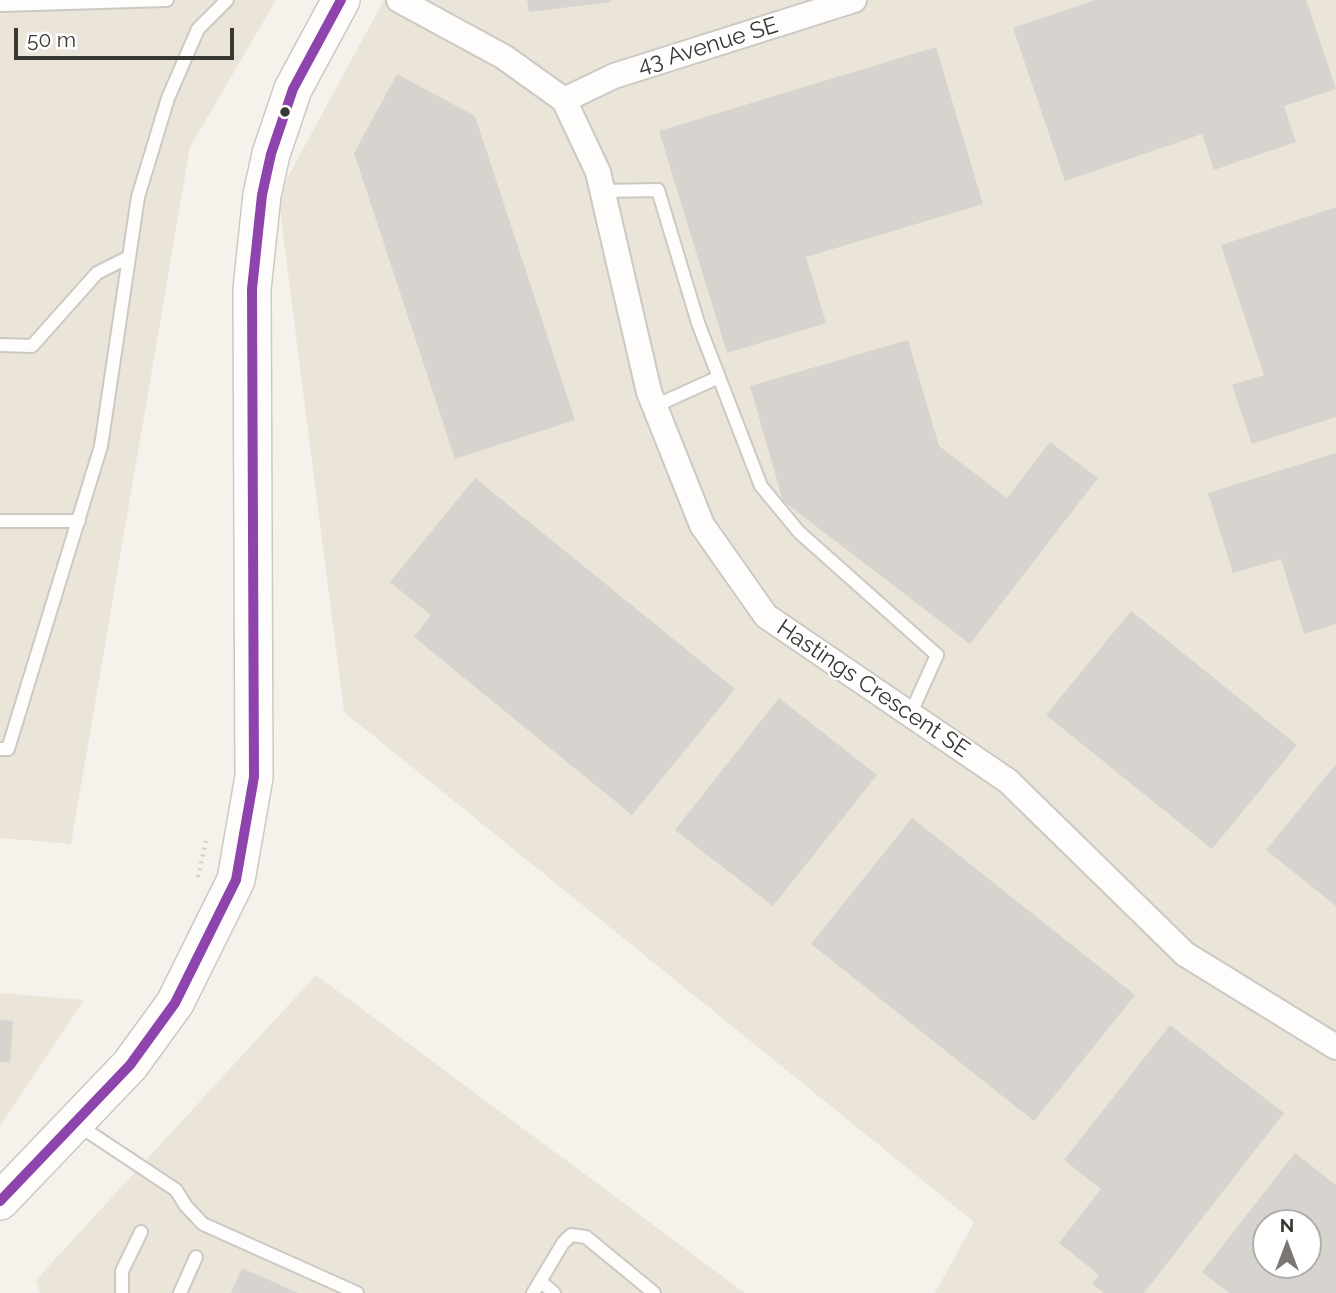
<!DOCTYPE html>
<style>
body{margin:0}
#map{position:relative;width:1336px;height:1293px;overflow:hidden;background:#f5f2ec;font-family:Raleway,sans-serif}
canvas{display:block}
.north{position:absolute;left:1252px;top:1209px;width:70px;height:70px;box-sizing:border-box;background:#fff;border:2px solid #b0afad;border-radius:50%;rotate:0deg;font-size:19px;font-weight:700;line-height:28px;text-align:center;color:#393732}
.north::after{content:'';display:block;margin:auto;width:24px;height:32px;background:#7b7873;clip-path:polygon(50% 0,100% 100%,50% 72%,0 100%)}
.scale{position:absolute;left:14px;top:28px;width:220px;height:32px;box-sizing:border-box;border:4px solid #393732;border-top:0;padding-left:9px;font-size:21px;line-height:24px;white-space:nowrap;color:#393732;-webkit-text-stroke:5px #fff;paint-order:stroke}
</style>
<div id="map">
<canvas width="1336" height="1293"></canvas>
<div class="north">N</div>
<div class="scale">50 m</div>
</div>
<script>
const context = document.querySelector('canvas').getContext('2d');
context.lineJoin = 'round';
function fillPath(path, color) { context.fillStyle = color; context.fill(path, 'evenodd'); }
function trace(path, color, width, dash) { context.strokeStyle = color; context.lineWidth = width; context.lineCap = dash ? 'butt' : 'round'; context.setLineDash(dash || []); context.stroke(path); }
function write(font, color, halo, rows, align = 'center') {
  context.font = font + ' Raleway,sans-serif'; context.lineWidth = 5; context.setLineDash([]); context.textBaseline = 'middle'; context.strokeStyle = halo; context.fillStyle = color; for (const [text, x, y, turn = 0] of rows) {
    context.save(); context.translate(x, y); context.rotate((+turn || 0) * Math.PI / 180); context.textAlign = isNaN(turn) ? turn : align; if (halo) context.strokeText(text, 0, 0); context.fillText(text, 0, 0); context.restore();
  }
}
const built = new Path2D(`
 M0,0H276L190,147L71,844L0,838Z
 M384,0H1336V1293H935L974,1222L344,712L278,195ZM1266,1223H1308V1265H1266Z
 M316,975L745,1293H40L36,1280Z
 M0,993L84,1000L0,1126Z`);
const building = new Path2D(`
 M527,0H611V2L529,12Z
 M1095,0H1306L1336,89L1284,106L1296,142L1214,170L1202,134L1065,181L1013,28Z
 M936,47L983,204L806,257L826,323L727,353L659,131Z
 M397,74L475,116L575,420L455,459L354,153Z
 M1336,207V417L1252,444L1232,385L1264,375L1221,245Z
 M908,340L939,446L1007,498L1050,442L1098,478L970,644L783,501L750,386Z
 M1336,453V624L1304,634L1281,559L1233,573L1208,493Z
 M475,478L735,689L632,815L414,637L431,615L390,582Z
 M1131,611L1297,745L1212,849L1046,715Z
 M779,698L877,775L773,906L675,830Z
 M1336,764V906L1266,850Z
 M912,818L1135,995L1034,1121L811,944Z
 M0,1020L13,1021L10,1063L0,1062Z
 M1170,1025L1284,1113L1144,1293H1104L1092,1284L1099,1275L1059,1243L1101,1189L1064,1160Z
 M1295,1153L1336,1185V1293H1229L1202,1272ZM1266,1223H1308V1265H1266Z
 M242,1268L298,1293H231Z`);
const path = new Path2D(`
 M198,877L206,841`);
const lane = new Path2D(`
 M0,5L167,0
 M602,191L658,190L698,323L761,486L799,532L937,655L910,715
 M0,345L32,346L97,273L129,257
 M655,406L719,377
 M0,521H79
 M0,749H8L101,446L138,197L168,98L198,29L227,0
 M78,1125L176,1190L186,1206L203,1224L357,1293
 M540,1281L554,1293
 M122,1293V1271L141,1232
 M180,1293L196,1257
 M533,1293L563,1243L571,1235L586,1237L654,1293`);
const street = new Path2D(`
 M399,0L504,57L564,100L598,172L649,392L702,525L766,616L1008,781L1185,954L1336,1047
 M564,100L614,76L854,0`);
const secondary = new Path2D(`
 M0,1201L130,1065L175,1003L236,880L254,777L252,289L262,195L271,154L293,89L341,0`);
const bus1 = new Path2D(`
 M0,1201L130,1065L175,1003L236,880L254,777L252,289L262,195L271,154L293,89L341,0`);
const markers = [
 [285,112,6,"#393732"]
];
const streetNames = [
 ["43 Avenue SE",708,46,-17],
 ["Hastings Crescent SE",873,689,34]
];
fillPath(built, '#ebe4d8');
fillPath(building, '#d7d4cf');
trace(lane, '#cbc9c4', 16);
trace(street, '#cbc9c4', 28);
trace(secondary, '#cbc9c4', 40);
trace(path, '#d2d1ce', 4.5, [2, 5]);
trace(lane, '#fefdfc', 12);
trace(street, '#fefdfc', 24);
trace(secondary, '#fefdfc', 37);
trace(bus1, '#8e44ad', 10);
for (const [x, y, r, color] of markers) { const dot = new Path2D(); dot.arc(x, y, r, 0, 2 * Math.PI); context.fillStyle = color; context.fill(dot); trace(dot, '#fff', 2.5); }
write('23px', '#393732', '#fff', streetNames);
</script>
